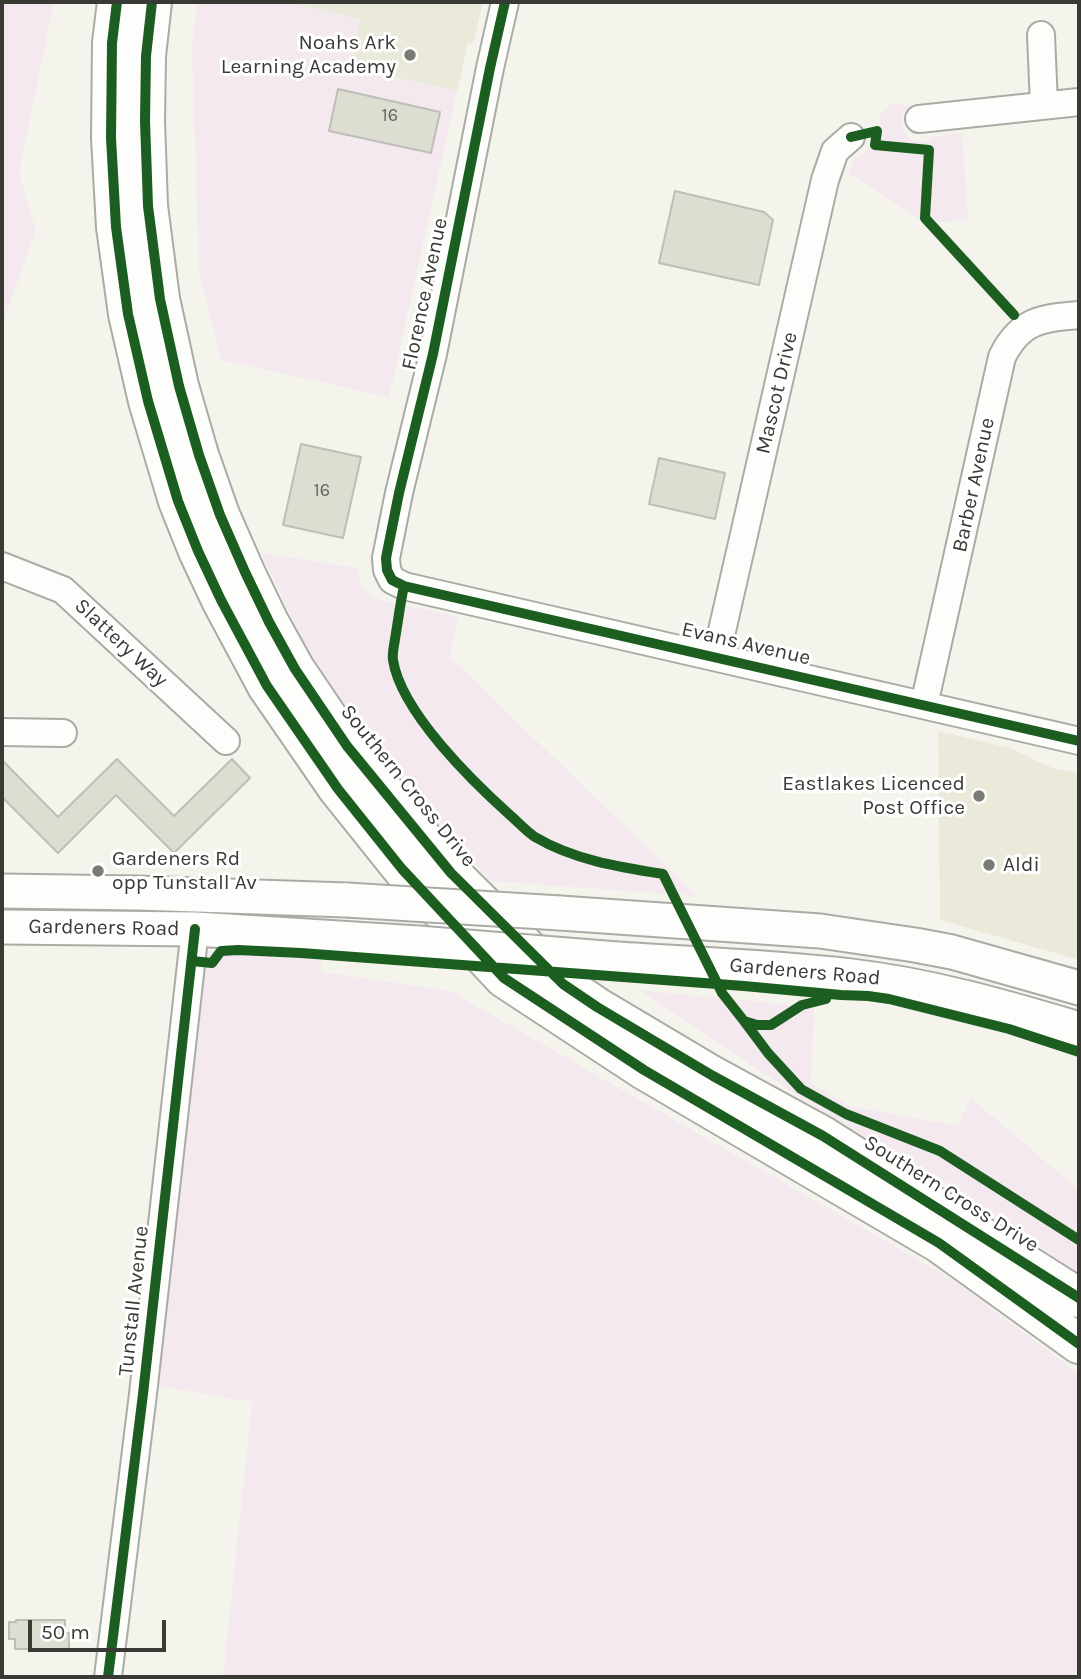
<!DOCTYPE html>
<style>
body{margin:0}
#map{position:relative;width:1081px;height:1679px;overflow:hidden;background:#f4f4ec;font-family:Karla,sans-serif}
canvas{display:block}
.frame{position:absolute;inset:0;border:4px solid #3a3a35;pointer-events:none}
.scale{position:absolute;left:28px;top:1620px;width:138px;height:32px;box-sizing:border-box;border:4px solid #3a3a35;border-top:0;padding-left:9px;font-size:21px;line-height:24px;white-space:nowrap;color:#3a3a35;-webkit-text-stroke:5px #fff;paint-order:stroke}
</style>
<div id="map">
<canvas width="1081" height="1679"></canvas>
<div class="frame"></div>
<div class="scale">50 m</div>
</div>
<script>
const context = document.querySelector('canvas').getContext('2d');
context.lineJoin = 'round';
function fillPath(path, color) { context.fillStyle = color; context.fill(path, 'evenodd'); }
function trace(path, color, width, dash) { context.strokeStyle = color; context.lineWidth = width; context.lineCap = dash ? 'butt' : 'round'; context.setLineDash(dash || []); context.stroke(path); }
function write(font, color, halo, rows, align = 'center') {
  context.font = font + ' Karla,sans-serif'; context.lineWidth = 6; context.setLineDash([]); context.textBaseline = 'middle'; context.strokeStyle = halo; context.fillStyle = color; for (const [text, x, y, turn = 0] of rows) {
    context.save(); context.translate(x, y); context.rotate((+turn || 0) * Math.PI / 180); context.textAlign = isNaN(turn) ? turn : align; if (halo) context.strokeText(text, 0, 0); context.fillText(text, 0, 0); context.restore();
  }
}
const built = new Path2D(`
 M283,2H483L473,44L468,43L457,91L352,68L360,19Z
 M938,731L1010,748L1052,768L1079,773V960L940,920Z`);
const green = new Path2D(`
 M2,2H54L19,173L36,231L2,324Z
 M197,2H283L360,19L352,68L457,91L389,397L221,360L199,270L192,50Z
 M892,104L911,105C905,110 900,116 902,125C903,137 916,144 928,141C931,139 935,137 938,137C946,135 954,134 962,133L968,220L926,223L849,173L854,158C867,154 874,145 870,131L880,128V115Z
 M261,553L357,568C359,581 361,589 371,598L458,617L450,657L697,896L491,881L435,823L366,738L313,662Z
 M200,951L322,960V972L450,991L953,1280L1079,1374V1677H223L252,1402L158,1386Z
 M638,990L814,1007L811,1083L849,1106L958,1126L971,1098L1079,1190V1274L946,1183L804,1100Z`);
const building = new Path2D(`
 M338,89L440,112L431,153L329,131Z
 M675,191L764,212L773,220L759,285L659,263Z
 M301,444L361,457L343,538L283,525Z
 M659,458L725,473L715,519L649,504Z
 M117,759L174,816L232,759L250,778L174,853L116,795L58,853L2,797V760L58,817Z
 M16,1620H65V1633H69V1649H15V1639H9V1622H16Z`);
const minor = new Path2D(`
 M505,2L490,68L433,354L399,493L386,558L387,570L392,580L404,586L1079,741
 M1041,35L1044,105
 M919,119L1079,102
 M2,566L63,590L226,741
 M716,657L825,180L835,151L851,137
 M924,705L1002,357C1020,320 1042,318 1079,315
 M2,732L63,733
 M108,1677L143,1394L195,929`);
const major = new Path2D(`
 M2,891L138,893L347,900
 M560,913L820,931L915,945L952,952L1079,988
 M2,927L195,929L418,943
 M617,959C695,964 774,967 851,976C929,985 1005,1007 1079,1029`);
const highway = new Path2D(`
 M117,2L112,43L111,138L116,227L128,314L148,401L178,501L198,551L221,600L267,686L338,789L402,869L504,978L644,1070L939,1243L1079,1344
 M152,2L146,56L145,121L148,206L160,299L179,386L199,455L220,515L245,572L269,622L295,669L347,746L451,873L563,984L597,1007L713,1076L823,1136L1079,1298`);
const majorBridge = new Path2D(`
 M347,900L560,913
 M418,943L617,959`);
const cycleway = new Path2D(`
 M117,2L112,43L111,138L116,227L128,314L148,401L178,501L198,551L221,600L267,686L338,789L402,869L504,978L644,1070L939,1243L1079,1344
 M152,2L146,56L145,121L148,206L160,299L179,386L199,455L220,515L245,572L269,622L295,669L347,746L451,873L563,984L597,1007L713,1076L823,1136L1079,1298
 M505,2L490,68L433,354L399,493L386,558L387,570L392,580L404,586L1079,741
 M851,137L877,131L875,145L929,150L925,218L1014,315
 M404,586C400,604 398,622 395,639C394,646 392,654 393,660C401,712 473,782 511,816C519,823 527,832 535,837C574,860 619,867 663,874L722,993L744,1021L757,1025H771L802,1005L826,999
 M192,961L212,963L221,951L238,950L301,953L744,986L841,995L868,996L889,999L1009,1029L1079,1052
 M744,1021L768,1053L801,1089L846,1114L940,1151L1079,1240
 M108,1677L143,1394L195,929`);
const markers = [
 [410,55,7,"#7b7b75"],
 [979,796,7,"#7b7b75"],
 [989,865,7,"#7b7b75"],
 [98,871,7,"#7b7b75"]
];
const numberNames = [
 ["16",390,116],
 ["16",322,491]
];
const poiNames = [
 ["Noahs Ark",396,43],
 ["Learning Academy",396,67],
 ["Eastlakes Licenced",965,784],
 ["Post Office",965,808],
 ["Gardeners Rd",112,859,"left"],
 ["opp Tunstall Av",112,883,"left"],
 ["Aldi",1003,865,"left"]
];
const streetNames = [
 ["Florence Avenue",425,294,-78],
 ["Mascot Drive",777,393,-77],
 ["Barber Avenue",974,485,-78],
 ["Slattery Way",121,643,43],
 ["Evans Avenue",746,644,13],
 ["Southern Cross Drive",408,786,51],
 ["Gardeners Road",104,928,1],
 ["Gardeners Road",805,972,5],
 ["Southern Cross Drive",951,1194,32],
 ["Tunstall Avenue",134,1301,-84]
];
fillPath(built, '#eae9da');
fillPath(green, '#f3e9ef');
fillPath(building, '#ddddd2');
trace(building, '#bebeb8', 2);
trace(minor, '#ababa6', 30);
trace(major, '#ababa6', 37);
trace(highway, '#ababa6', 42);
trace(minor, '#fdfdfc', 26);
trace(major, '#fdfdfc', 33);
trace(highway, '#fdfdfc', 38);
trace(majorBridge, '#ababa6', 37, []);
trace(majorBridge, '#fdfdfc', 33);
trace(cycleway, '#1b5e20', 10);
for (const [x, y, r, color] of markers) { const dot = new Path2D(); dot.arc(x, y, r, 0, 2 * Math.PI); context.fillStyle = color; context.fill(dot); trace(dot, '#fff', 2.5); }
write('18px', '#63635c', null, numberNames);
write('21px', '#3a3a35', '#fff', poiNames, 'right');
write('21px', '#3a3a35', '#fff', streetNames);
</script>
